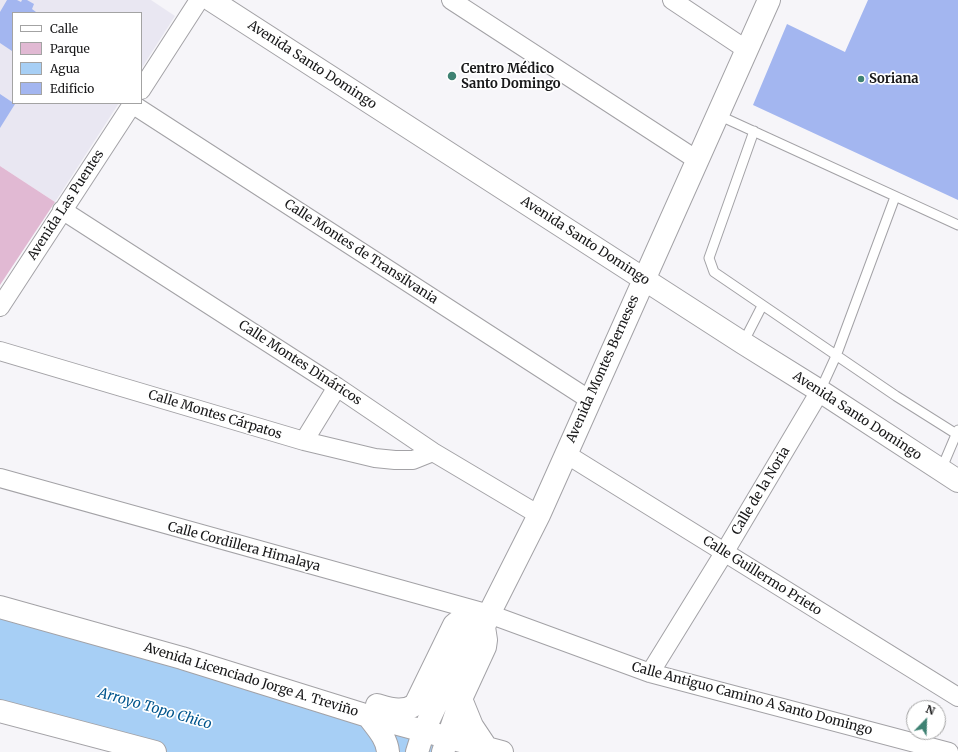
<!DOCTYPE html>
<meta charset="utf-8">
<style>
body{margin:0}
#map{position:relative;width:958px;height:752px;overflow:hidden;background:#f6f5f9;font-family:Merriweather,serif}
canvas{display:block}
.legend{position:absolute;left:12px;top:12px;width:130px;height:92px;box-sizing:border-box;background:#fff;border:1px solid #a3a3a3;margin:0;padding:5px 7px;list-style:none;font-size:12px;color:#181819}
.legend li{display:flex;align-items:center;gap:8px;height:20px}
.legend b{width:20px;border:1px solid #a3a3a3}
.north{position:absolute;left:906px;top:700px;width:40px;height:40px;box-sizing:border-box;background:#fff;border:1px solid #a3a3a3;border-radius:50%;rotate:23deg;font-size:11px;font-weight:700;line-height:16px;text-align:center;color:#181819}
.north::after{content:'';display:block;margin:auto;width:14px;height:18px;background:#3f8273;clip-path:polygon(50% 0,100% 100%,50% 72%,0 100%)}
</style>
<div id="map">
<canvas width="958" height="752"></canvas>
<ul class="legend">
<li><b style="height:5px;background:#fff"></b>Calle</li>
<li><b style="height:11px;background:#e1b9d3"></b>Parque</li>
<li><b style="height:11px;background:#a7cff5"></b>Agua</li>
<li><b style="height:11px;background:#a3b6f0"></b>Edificio</li>
</ul>
<div class="north">N</div>
</div>
<script>
const context = document.querySelector('canvas').getContext('2d');
context.lineJoin = 'round';
function fillPath(path, color) { context.fillStyle = color; context.fill(path, 'evenodd'); }
function trace(path, color, width, dash) { context.strokeStyle = color; context.lineWidth = width; context.lineCap = dash ? 'butt' : 'round'; context.setLineDash(dash || []); context.stroke(path); }
function write(font, color, halo, rows, align = 'center') {
  context.font = font + ' Merriweather,serif'; context.lineWidth = 3.5; context.setLineDash([]); context.textBaseline = 'middle'; context.strokeStyle = halo; context.fillStyle = color; for (const [text, x, y, turn = 0] of rows) {
    context.save(); context.translate(x, y); context.rotate((+turn || 0) * Math.PI / 180); context.textAlign = isNaN(turn) ? turn : align; if (halo) context.strokeText(text, 0, 0); context.fillText(text, 0, 0); context.restore();
  }
}
const built = new Path2D(`
 M0,0H151L175,16L141,69V13H13V103H119L55,202L0,166Z`);
const green = new Path2D(`
 M0,166L55,202L0,285Z`);
const water = new Path2D(`
 M0,607L502,752H154L0,711Z`);
const building = new Path2D(`
 M7,0H17L21,2L22,0H27L34,4L32,9L36,12L13,13L12,51L0,43V12Z
 M868,0H958V200L753,105L787,24L845,52Z
 M0,94L15,104L0,128Z`);
const service = new Path2D(`
 M718,115L958,225
 M754,131L709,258L714,272L896,396L958,435
 M743,343L762,306
 M820,391L836,356L895,197
 M941,470L958,430`);
const minor = new Path2D(`
 M451,0L697,160
 M672,0L747,50
 M141,90L199,0
 M132,104L590,400
 M62,210L337,387L433,452L539,515
 M0,307L133,103
 M0,351L304,441L375,458L395,460H413L433,452
 M304,441L337,387
 M566,454L958,697
 M0,478L489,614L650,673L949,752
 M650,673L724,553L820,391`);
const tertiary = new Path2D(`
 M417,752L424,730L467,639L472,632L484,627
 M443,752L461,699L485,647L486,640L484,627L489,614L539,515L769,0`);
const secondary = new Path2D(`
 M211,0L743,343L820,391L958,481
 M0,607L182,658L368,716L502,752
 M461,699L472,726L486,747
 M377,705C391,709 402,713 415,705L454,625C464,615 476,616 489,614
 M0,711L155,752
 M368,716C376,727 387,738 388,752`);
const markers = [
 [452,76,5,"#3f8273"],
 [861,79,4,"#3f8273"]
];
const streetNames = [
 ["Avenida Santo Domingo",312,65,33],
 ["Avenida Las Puentes",66,205,-57],
 ["Avenida Santo Domingo",585,241,33],
 ["Calle Montes de Transilvania",361,252,33],
 ["Calle Montes Dináricos",300,363,33],
 ["Avenida Montes Berneses",603,369,-66],
 ["Calle Montes Cárpatos",215,415,17],
 ["Avenida Santo Domingo",857,416,33],
 ["Calle de la Noria",761,491,-59],
 ["Calle Cordillera Himalaya",244,547,15],
 ["Calle Guillermo Prieto",762,576,32],
 ["Avenida Licenciado Jorge A. Treviño",251,680,17],
 ["Calle Antiguo Camino A Santo Domingo",752,699,15]
];
const poiNames = [
 ["Centro Médico",461,69],
 ["Santo Domingo",461,84],
 ["Soriana",869,79]
];
const waterNames = [
 ["Arroyo Topo Chico",155,709,16]
];
fillPath(built, '#e9e7f2');
fillPath(green, '#e1b9d3');
fillPath(water, '#a7cff5');
fillPath(building, '#a3b6f0');
trace(service, '#a3a2a6', 11);
trace(minor, '#a3a2a6', 20);
trace(tertiary, '#a3a2a6', 24);
trace(secondary, '#a3a2a6', 24);
trace(service, '#fff', 9);
trace(minor, '#fff', 18);
trace(tertiary, '#fff', 22);
trace(secondary, '#fff', 22);
for (const [x, y, r, color] of markers) { const dot = new Path2D(); dot.arc(x, y, r, 0, 2 * Math.PI); context.fillStyle = color; context.fill(dot); trace(dot, '#fff', 1.5); }
write('13px', '#181819', '#fff', streetNames);
write('bold 13px', '#181819', '#fff', poiNames, 'left');
write('italic 14px', '#00558d', '#fff', waterNames);
</script>
